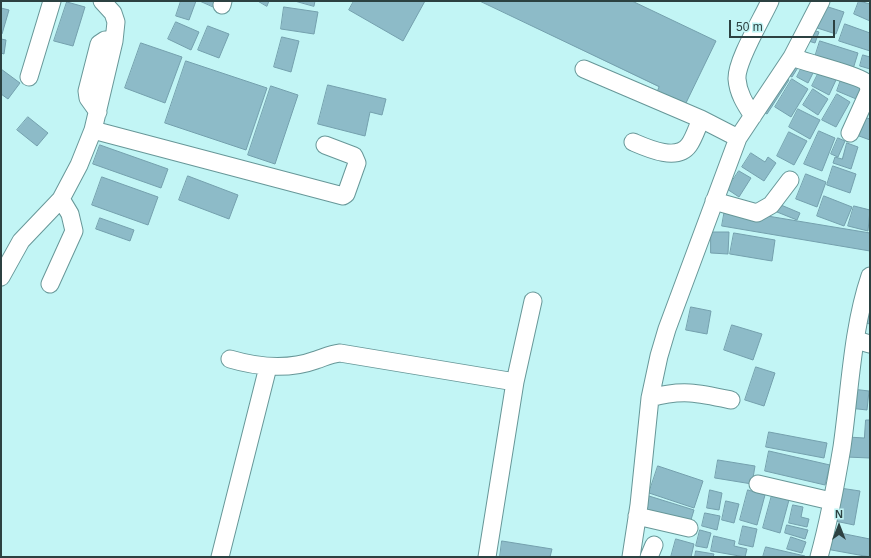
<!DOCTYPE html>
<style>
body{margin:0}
#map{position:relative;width:871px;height:558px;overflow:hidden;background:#c2f5f5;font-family:Arial,sans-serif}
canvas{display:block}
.frame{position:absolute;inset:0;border:2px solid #2c4141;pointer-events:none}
.north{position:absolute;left:819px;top:506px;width:40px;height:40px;-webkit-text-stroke:3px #c2f5f5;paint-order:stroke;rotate:0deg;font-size:11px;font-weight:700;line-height:16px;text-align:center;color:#2c4141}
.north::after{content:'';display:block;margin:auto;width:14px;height:18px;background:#2c4141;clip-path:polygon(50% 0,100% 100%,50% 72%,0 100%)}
.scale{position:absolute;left:729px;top:20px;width:106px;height:18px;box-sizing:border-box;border:2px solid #2c4141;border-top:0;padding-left:5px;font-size:12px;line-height:14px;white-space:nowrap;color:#2c4141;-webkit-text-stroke:3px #c2f5f5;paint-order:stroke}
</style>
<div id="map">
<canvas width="871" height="558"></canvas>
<div class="frame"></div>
<div class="north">N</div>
<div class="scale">50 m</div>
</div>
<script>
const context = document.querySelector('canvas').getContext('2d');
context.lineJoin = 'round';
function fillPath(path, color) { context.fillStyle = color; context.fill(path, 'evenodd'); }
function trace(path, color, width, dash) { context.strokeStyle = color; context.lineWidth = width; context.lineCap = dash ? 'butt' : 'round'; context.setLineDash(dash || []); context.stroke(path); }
const building = new Path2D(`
 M181,1H196L189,20L176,16Z
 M200,1H216L214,7Z
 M258,1H269L267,6Z
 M295,1H315L314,6Z
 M354,1H425L403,41L349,10Z
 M480,1H632L716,41L685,105L657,92L659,87Z
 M859,1L870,4V21L854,14Z
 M67,2L85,7L73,46L54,41Z
 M822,5L844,12L836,34L814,27Z
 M284,7L318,12L314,34L281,29Z
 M1,8L9,10L2,34H1Z
 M176,22L199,32L191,50L168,39Z
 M845,24L870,33V51L839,41Z
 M208,26L229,34L219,58L198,50Z
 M810,29L819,32L815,43L805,40Z
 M282,37L299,41L291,72L274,67Z
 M1,39L6,40L4,54L1,53Z
 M820,41L858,53L853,69L815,57Z
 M141,43L182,57L165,103L125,88Z
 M863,55L870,57V69L860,66Z
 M186,61L267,88L246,150L165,123Z
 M792,62L799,66L792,77L785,73Z
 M802,67L813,73L808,83L797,77Z
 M1,69L20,83L8,99L1,94Z
 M819,72L836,80L829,95L812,86Z
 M782,76L789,80L767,114L760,110Z
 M842,77L867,87L861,101L837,91Z
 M792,79L808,89L791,117L775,107Z
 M328,85L386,99L382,115L370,112L365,136L318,124Z
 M271,86L298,95L275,164L248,155Z
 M813,89L828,99L818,115L803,105Z
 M837,94L850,102L836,127L822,120Z
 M798,109L820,120L810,139L789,127Z
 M28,117L48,133L37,146L17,130Z
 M867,118L870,119V140L859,136Z
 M819,131L835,138L822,171L804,164Z
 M789,132L807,141L794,165L777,156Z
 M838,138L845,141L838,157L831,154Z
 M847,143L858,147L851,169L833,163L835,157L842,159Z
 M100,145L168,169L161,188L93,164Z
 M751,153L765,162L768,157L776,163L764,181L742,167Z
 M833,166L856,174L850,193L827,185Z
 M739,171L751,178L739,197L727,189Z
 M806,174L826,182L817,207L796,199Z
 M188,176L238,195L229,219L179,200Z
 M102,177L158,197L148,225L92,205Z
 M824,196L852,207L844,226L817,216Z
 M781,205L800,213L797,220L777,212Z
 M854,206L870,210L868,231L848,226Z
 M725,209L870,233V251L722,226Z
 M100,218L134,230L130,241L96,229Z
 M711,232H729L728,254L711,253Z
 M734,233L775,240L772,261L730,254Z
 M691,307L711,311L707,334L686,330Z
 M866,307L870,308V324L861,322Z
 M732,325L762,334L753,360L724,350Z
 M756,367L775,373L764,406L745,400Z
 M852,389L869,391L867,410L849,408Z
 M866,420H870V458L846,457L848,437L864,438Z
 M769,432L827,443L824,458L766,447Z
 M769,451L830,465L825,485L765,471Z
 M718,460L755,466L752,484L715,478Z
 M658,466L703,481L694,508L649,493Z
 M840,488L860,491L854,525L835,521Z
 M710,490L722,493L719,510L707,508Z
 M748,490L765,495L757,525L740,520Z
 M772,495L789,500L780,533L763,528Z
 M649,496L694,510L690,523L645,510Z
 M726,501L739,504L734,523L722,520Z
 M793,505L803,507L801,517L809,519L807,527L789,523Z
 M705,513L720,516L717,530L702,526Z
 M787,525L808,530L805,539L785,533Z
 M743,526L757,529L753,547L739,544Z
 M700,530L711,533L707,548L696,546Z
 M830,531L870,539V557L826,549Z
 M714,536L735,541L734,546L747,549L745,557L711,551Z
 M791,537L806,542L802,553L787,549Z
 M676,539L694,544L691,557H671Z
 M502,541L552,549L550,557H500Z
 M766,547L805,556V557H763Z
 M696,551L714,554L713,557H695Z`);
const minor = new Path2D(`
 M222,5L223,1
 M792,57C807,63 862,76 868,84L869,91L850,133
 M584,69L701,119L738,138
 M29,77L52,1
 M98,112L88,98L87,91L99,44L105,40L114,41
 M753,116C745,104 738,93 737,79C736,61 762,19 770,1
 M93,130L343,196L346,194L357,163L354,156L325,145
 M633,142C647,148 677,162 689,145C694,138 697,128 701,119
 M714,201L757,213L771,205L790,180
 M1,277L21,241L61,199L79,165L93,130L114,41L116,22L113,13L102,1
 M50,284L74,231L70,214L61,199
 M856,340L870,344
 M230,359C257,367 289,370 316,360C325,357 331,354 340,353L515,382L487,557
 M515,382L533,301
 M650,398C682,389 699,393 731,400
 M758,484L831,501
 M637,516L689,528
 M220,557L268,367
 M631,557L639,505L650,398L659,356L667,329L738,138L792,57L821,1
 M649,557L654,545
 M819,557C829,521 836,483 842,447C850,391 852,329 870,276`);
fillPath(building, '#8dbbc8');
trace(building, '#74a0ad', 1);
trace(minor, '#679798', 19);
trace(minor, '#fff', 17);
</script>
